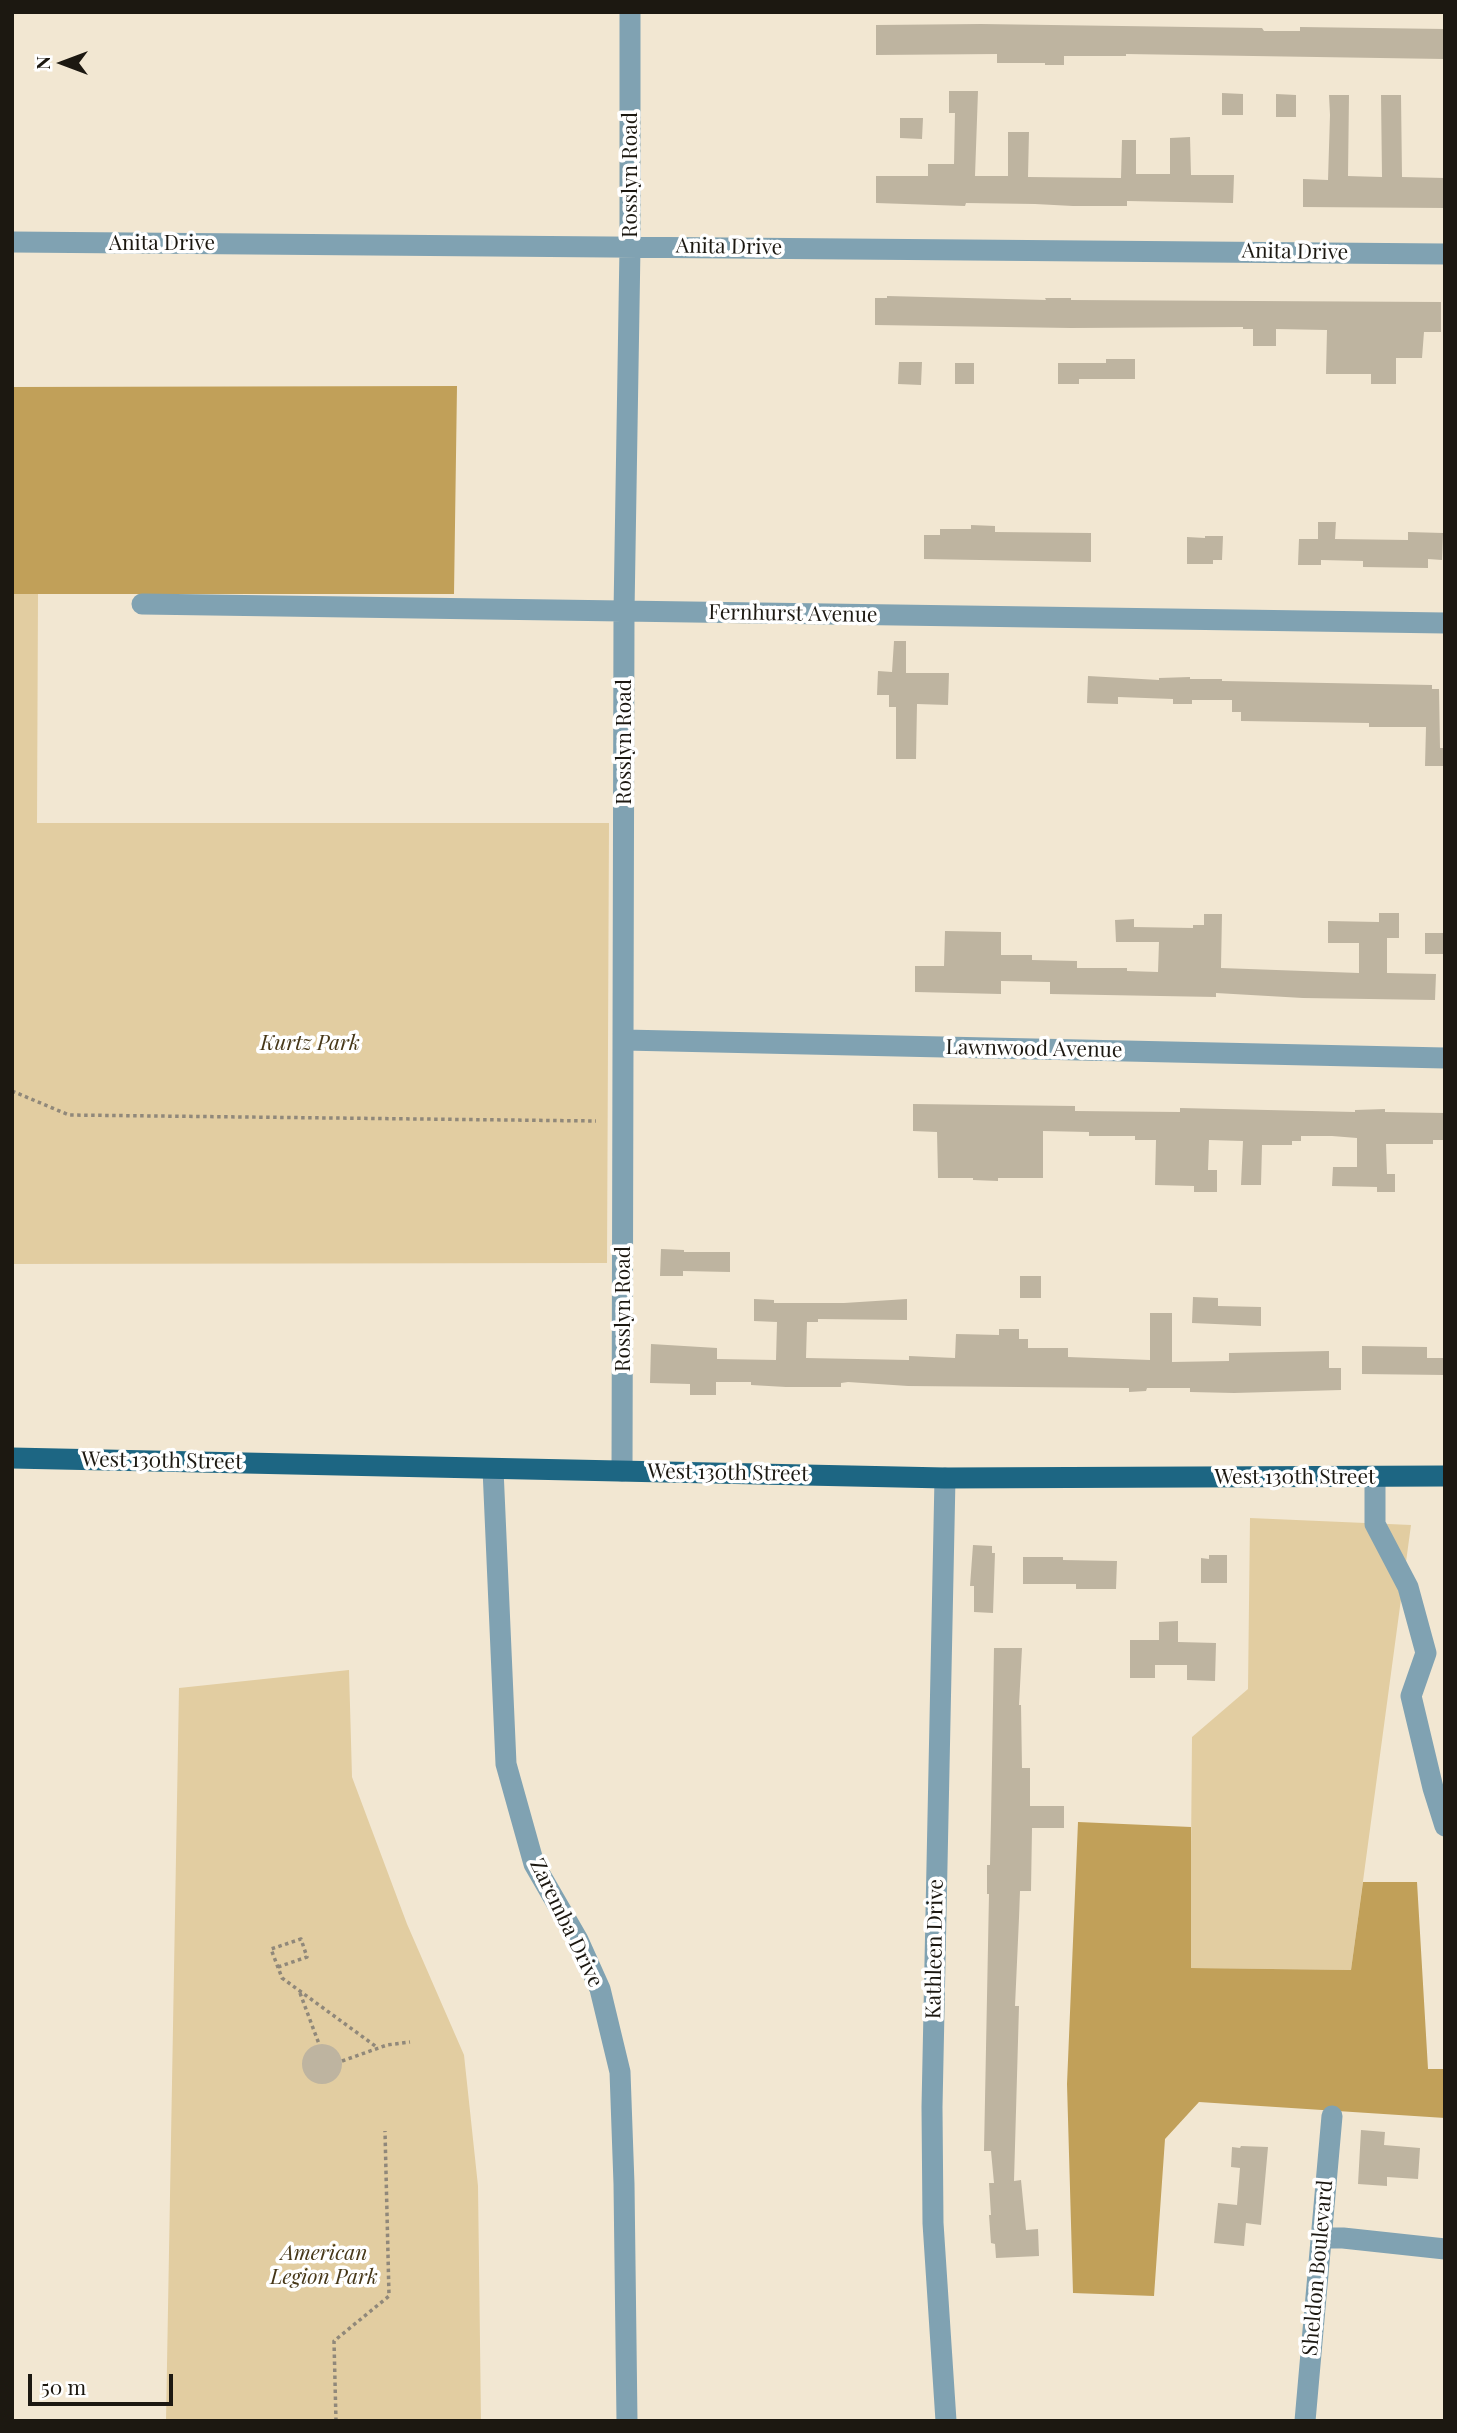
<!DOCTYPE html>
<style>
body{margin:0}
#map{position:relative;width:1457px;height:2433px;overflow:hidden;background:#f2e7d2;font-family:"Playfair Display",serif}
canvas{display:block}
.frame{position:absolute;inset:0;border:14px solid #1c1811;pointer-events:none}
.north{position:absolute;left:28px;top:28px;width:70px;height:70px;-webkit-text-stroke:5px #fff;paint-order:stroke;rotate:270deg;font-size:19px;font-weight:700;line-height:28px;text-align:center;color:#1c1811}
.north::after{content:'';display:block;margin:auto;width:24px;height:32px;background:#1c1811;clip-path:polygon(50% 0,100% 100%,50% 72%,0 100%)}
.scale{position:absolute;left:28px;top:2374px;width:145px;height:32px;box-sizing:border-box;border:4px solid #1c1811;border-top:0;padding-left:9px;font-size:21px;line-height:24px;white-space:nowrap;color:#1c1811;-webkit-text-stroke:5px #fff;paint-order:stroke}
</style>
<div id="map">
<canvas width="1457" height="2433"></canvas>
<div class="frame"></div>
<div class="north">N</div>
<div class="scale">50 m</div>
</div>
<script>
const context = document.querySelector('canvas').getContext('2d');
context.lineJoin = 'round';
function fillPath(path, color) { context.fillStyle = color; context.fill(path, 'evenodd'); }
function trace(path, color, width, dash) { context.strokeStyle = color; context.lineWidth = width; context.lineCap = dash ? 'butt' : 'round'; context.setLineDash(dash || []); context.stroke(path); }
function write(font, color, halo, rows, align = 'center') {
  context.font = font + ' "Playfair Display",serif'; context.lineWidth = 7; context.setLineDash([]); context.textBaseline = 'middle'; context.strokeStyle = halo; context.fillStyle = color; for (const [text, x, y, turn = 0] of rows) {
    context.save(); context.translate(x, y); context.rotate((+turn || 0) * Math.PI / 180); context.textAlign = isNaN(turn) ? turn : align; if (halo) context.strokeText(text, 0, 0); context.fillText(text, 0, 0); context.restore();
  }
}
const green = new Path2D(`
 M12,594H38L37,823H609L607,1263L12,1264Z
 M1250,1518L1411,1525L1351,1970L1190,1968L1192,1737L1248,1689Z
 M349,1670L352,1777L407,1924L464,2055L478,2186L481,2421H166L179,1688Z`);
const forest = new Path2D(`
 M457,386L454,594H12V387Z
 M1078,1822L1191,1827V1968L1351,1970L1363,1882H1417L1428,2069H1445V2118L1199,2102L1165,2139L1154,2296L1073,2293L1067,2084Z`);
const building = new Path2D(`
 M981,24L1262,28L1264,31H1300V27L1445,29L1444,59L1126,54V56H1064V65H1045V63H997V54L876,55V25Z
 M949,91H978L975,176H1008V132H1029L1028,177L1121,178L1122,140H1136V174H1170V138L1190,137L1191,175H1234L1233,203L1127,201V206H1073L1035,204L966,203L965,206L876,203V176H928V164H954L955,113H949Z
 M1222,93L1243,94V115H1222Z
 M1276,94L1296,95V117H1276Z
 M1329,95H1349L1348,176L1382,177L1381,95H1401L1402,177L1445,178V208L1303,207V179L1328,180L1330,115Z
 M900,118H923L922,139L900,138Z
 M887,296L1046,300L1045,298H1071V300L1441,302V332H1424L1422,358H1396V384H1371V374H1326L1327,330L1276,329V346H1253V329H1243V327L1071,328L875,325V298H887Z
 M1106,359H1135V379H1079V384H1058V363H1106Z
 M899,362H922L921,385L898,384Z
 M955,363H974V384H955Z
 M1318,522H1336L1335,539L1408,540V532L1443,533L1442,560L1428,559V568L1363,567V561L1321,560V565H1298L1299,539H1318Z
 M971,525L995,526V532L1091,533V562L924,559V535H940V529H971Z
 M1205,536H1223L1222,560H1213V564H1187V537L1205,538Z
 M894,641H906V673H949L948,705L917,704L916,759H896V707H889V695H877L878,671L892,672Z
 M1088,676L1159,680V678L1190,677V679H1222V681L1432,685V689H1439L1440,748H1445V766H1425L1426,727H1369V723L1241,721V712H1232V700H1192V704H1173V699L1118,697V704L1087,703Z
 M1379,913H1399V938H1387V973L1436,974L1435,1000L1303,998L1216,993V997L1050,994V982L1001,981V994L915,992V966H944L945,931L1001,932V955H1032V960L1077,961V968H1127V971L1158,972L1159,942H1116L1115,920L1134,919V927L1193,928V925H1204V914H1222L1221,968L1359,973V943H1328V921L1379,922Z
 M1425,933H1443V954H1425Z
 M913,1104L1075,1106V1111L1180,1112V1108L1355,1112V1110L1385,1109V1112L1445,1113V1140H1433V1144H1386L1387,1174H1395V1192H1377V1187L1332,1186L1333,1167H1357V1138L1332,1136H1301V1141H1292V1145H1262L1261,1185H1241L1243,1141L1209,1140L1208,1170H1217V1192H1194V1186L1155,1185L1156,1140H1135V1136H1089V1132L1043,1131V1178H998V1181L973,1180V1178H938L937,1132L913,1131Z
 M661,1249L684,1250V1252H730V1272L683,1271V1276H660Z
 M1020,1276H1041V1298H1020Z
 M1193,1297L1218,1298V1306L1261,1307V1326L1192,1323Z
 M754,1299L774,1300V1303H844L907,1299V1320L818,1319V1322H807L806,1358L909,1360V1356L955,1358L956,1334L999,1335V1329H1019V1339H1028V1348H1068V1357L1150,1360V1313H1172V1362L1229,1361V1353L1329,1351V1368H1341V1390L1234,1393L1190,1392V1388H1147L1146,1391L1129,1392V1388L908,1386L848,1382L841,1383V1387H786L751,1385V1382H716V1395H690V1384L650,1383L651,1344L717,1348V1359L776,1360L777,1322L754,1321Z
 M1362,1346L1427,1347V1358H1445V1375L1362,1374Z
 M973,1545L992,1546V1553H995L993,1613L974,1612V1586H970Z
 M1209,1555H1227V1583H1201V1558L1209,1559Z
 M1023,1557H1063V1560L1117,1561L1116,1589H1076V1584H1023Z
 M1178,1621V1642L1216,1643L1215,1681L1187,1680V1665H1155V1678H1130V1640H1159V1622Z
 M994,1648H1022L1019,1705H1021L1022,1768H1030V1806H1064V1828H1032L1031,1891H1020L1019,1918L1015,2006H1019L1014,2181L1021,2180L1026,2230L1038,2229L1039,2256L996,2258L995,2244L991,2243L989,2215H991L989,2183H994L991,2151H984L989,1894H987V1865H990L991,1820Z
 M302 2064a20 20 0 1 1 40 0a20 20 0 1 1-40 0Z
 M1361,2130L1385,2132L1384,2145L1420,2148L1418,2179L1387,2177V2186L1358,2184Z
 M1241,2146L1268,2147L1261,2225L1246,2223L1244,2246L1214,2243L1218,2203L1237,2205L1240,2168L1231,2167L1232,2147L1240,2148Z`);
const path = new Path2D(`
 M12,1091L69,1115L596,1121
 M278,1967L307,1957L301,1939L271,1949L282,1978L378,2048
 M300,1993L319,2044
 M342,2061L387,2045L410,2042
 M336,2421L334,2341L389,2296L385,2131`);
const minor = new Path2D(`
 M12,242L1445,254
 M142,604L1445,623
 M624,1040L1445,1058
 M493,1469L506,1764L534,1864L578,1940L600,1989L620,2072L624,2184L627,2421
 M622,1471L624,612L630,247V12
 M1375,1477V1524L1408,1587L1426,1653L1411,1696L1433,1788L1445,1826
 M945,1478L932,2107L933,2223L946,2421
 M1321,2238H1343L1445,2249
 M1305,2421L1332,2116`);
const major = new Path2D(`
 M12,1458L945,1478L1445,1476`);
const streetNames = [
 ["Rosslyn Road",630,175,-90],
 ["Anita Drive",162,243],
 ["Anita Drive",729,247,1],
 ["Anita Drive",1295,252,1],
 ["Fernhurst Avenue",793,614,1],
 ["Rosslyn Road",624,742,-90],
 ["Lawnwood Avenue",1034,1049,1],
 ["Rosslyn Road",623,1309,-90],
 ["West 130th Street",162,1461,1],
 ["West 130th Street",728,1473,1],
 ["West 130th Street",1295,1477],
 ["Zaremba Drive",566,1923,64],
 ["Kathleen Drive",935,1949,-89],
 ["Sheldon Boulevard",1318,2268,-85]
];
const parkNames = [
 ["Kurtz Park",310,1043],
 ["American",324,2253],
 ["Legion Park",324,2277]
];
fillPath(green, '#e2cda1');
fillPath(forest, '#c1a059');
fillPath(building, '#beb4a0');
trace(path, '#90887a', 3.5, [3.5, 3.5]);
trace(minor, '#80a2b2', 21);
trace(major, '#1d6683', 21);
write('21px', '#1c1811', '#fff', streetNames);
write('italic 21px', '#463718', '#fff', parkNames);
</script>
